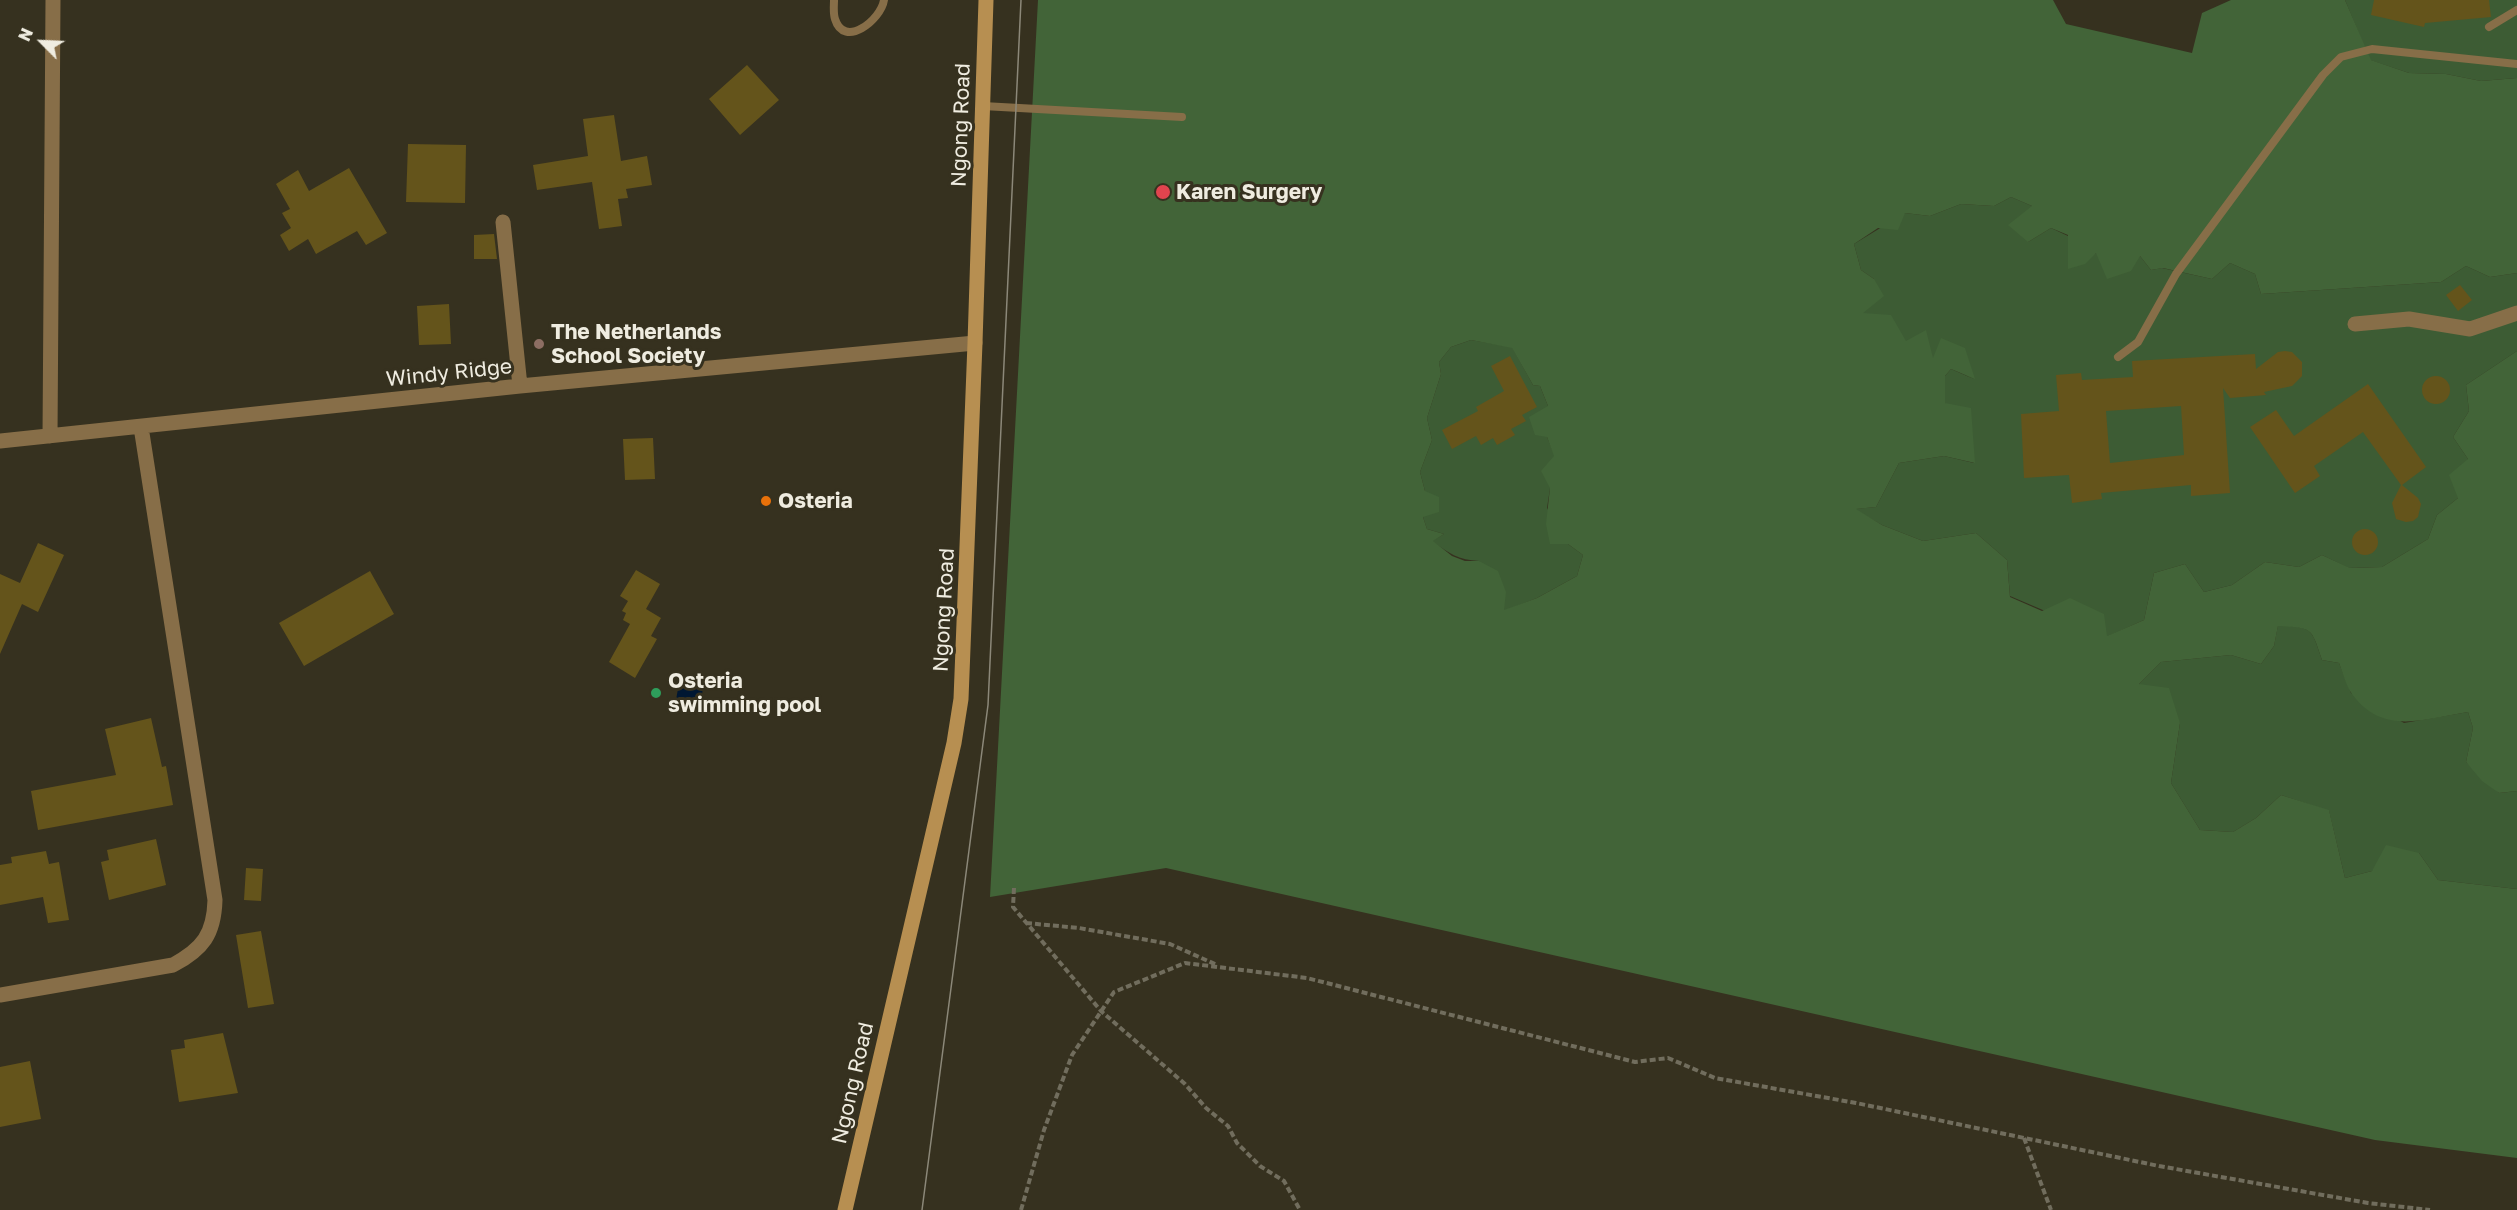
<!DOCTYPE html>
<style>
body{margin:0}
#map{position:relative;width:2517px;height:1210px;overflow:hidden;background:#36311f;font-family:"Golos Text",sans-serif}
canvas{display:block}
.north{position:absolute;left:12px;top:12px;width:60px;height:60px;-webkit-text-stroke:4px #36311f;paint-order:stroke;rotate:294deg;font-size:16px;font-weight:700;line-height:24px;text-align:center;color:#efece0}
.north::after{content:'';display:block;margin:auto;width:21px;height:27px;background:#efece0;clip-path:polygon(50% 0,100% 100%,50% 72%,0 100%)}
</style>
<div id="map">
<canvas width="2517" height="1210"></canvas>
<div class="north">N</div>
</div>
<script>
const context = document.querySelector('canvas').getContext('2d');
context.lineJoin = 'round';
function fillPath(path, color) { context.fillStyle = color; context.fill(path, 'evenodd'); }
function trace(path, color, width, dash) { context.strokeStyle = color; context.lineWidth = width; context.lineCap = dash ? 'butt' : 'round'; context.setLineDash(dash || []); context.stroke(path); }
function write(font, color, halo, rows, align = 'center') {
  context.font = font + ' "Golos Text",sans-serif'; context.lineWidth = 6; context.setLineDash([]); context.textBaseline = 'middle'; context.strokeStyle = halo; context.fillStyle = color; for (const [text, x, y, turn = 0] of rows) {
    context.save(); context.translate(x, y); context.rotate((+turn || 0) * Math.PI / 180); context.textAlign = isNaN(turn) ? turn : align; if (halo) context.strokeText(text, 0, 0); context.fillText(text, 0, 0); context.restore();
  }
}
const green = new Path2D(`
 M2345,0H2517V78L2481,81L2446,74L2409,73L2370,60Z
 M2011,197L2032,206L2028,242L2051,228L2068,236V268L2096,253L2140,256L2151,270L2162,268L2212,279L2230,263L2255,274L2261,294L2441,282L2466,266L2490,277L2517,273V351L2466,385L2469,411L2453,437L2468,459L2458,498L2437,515L2428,539L2382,567L2349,568L2322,555L2299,567L2265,562L2232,585L2204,592L2185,564L2154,573L2144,620L2106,637L2010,596L2007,560L1976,533L1923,541L1882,525L1854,509L1876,507L1899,463L1944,456L1974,463L1945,403V376L1951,369L1974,379L1933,359L1862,313L1874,279L1861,270L1854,244L1905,213L1930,216L1961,204L1994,206Z
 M1471,340L1512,347L1533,385L1540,386L1548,406L1547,437L1555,456L1547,508L1568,544L1583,555L1577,576L1537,598L1504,611L1479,561C1459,560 1448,553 1432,541L1444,534L1427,529L1423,517L1425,491L1420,472L1432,440L1427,418L1441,374L1439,362L1451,347Z
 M2278,625C2313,628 2311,627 2322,660L2339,663L2351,693L2404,723L2468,712L2473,728L2466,762L2499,793L2517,791V889L2438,880L2419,853L2372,871L2345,878L2329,811L2281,795L2256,818L2233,832L2200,830L2171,783L2180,723L2139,684L2161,662L2231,655L2261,664L2274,646Z`);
const forest = new Path2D(`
 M1038,0H2053L2066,24L2192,53L2202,13L2231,0H2345L2371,60L2409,73L2446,74L2481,81L2517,78V273L2490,277L2466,266L2441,282L2261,294L2255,274L2230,263L2212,279L2163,268L2151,270L2140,256L2131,271L2107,279L2096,253L2085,264L2068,269V235L2051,228L2028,242L2008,225L2032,206L2011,197L1994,206L1961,204L1930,216L1905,213L1898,230L1878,228L1854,244L1861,270L1874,279L1884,296L1863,313L1891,315L1906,341L1926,330L1933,358L1941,338L1965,348L1975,379L1951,369L1945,376V403L1971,408L1975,463L1944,456L1899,463L1876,507L1856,509L1882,525L1923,541L1976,533L2007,560L2010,597L2042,611L2070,598L2104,614L2107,636L2144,620L2154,573L2185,564L2204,592L2232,585L2265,562L2299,567L2322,555L2350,568L2382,567L2428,539L2437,515L2458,498L2449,475L2468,459L2453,437L2469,411L2466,385L2517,351V791L2499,793L2482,781L2466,762L2473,728L2468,712C2423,719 2383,736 2352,694C2346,686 2343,673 2339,663L2322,660C2311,627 2313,628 2278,626L2274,646L2261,664L2231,655L2161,662L2139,684L2169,688L2180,723L2171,783L2200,830L2233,832L2256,818L2281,795L2329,810L2345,878L2372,871L2386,845L2419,853L2438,880L2517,889V1158L2375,1140L1166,868L990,897ZM1471,340L1512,348L1533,385L1540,386L1548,406L1529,417L1535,435L1547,437L1554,456L1541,471L1550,488L1546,524L1550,544H1568L1583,555L1577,576L1537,598L1504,610L1506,592L1498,571L1479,561H1465L1452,556L1433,541L1444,534L1427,529L1423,517L1439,512V497L1425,491L1420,472L1432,440L1427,418L1441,374L1439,362L1451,347Z`);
const water = new Path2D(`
 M679,683L703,686L701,704L676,700Z`);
const building = new Path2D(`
 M2374,0H2489L2491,17L2425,23L2424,27L2371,15Z
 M747,65L779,100L740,135L709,99Z
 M614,115L621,161L647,156L652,185L626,189L628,198L618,199L622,226L599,229L592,182L537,190L533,165L588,156L583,119Z
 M408,144L466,145L465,203L406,202Z
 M349,168L387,233L366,245L357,231L316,254L308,239L289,251L280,235L291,228L282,213L290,209L276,184L298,170L309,191Z
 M494,234L497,259H474V235Z
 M2460,285L2472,300L2458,311L2446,295Z
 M449,304L451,344L419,345L417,306Z
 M2285,351L2292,352L2302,362V376L2292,386L2264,392L2266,395L2230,398L2223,388L2230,493L2191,496V485L2101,493L2102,499L2072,503L2069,475L2024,478L2021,414L2059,411L2056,375L2081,373L2082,380L2133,377L2132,361L2255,354L2256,369L2278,352ZM2181,406L2184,455L2110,463L2106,411Z
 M1510,356L1537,407L1522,415L1526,421L1511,429L1515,435L1497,445L1493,438L1481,445L1476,436L1452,449L1442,430L1478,411L1476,407L1504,391L1491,366Z
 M2422 390a14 14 0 1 1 28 0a14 14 0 1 1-28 0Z
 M2368,384L2426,467L2402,485L2418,498L2421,504L2418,517L2413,521L2406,522L2396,519L2392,503L2401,485L2363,432L2314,466L2320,476L2295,493L2250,427L2276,410L2294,436Z
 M653,438L655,479L625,480L623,439Z
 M2352 542a13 13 0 1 1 26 0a13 13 0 1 1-26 0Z
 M38,543L64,555L38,612L22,604L0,654V574L20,583Z
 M636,570L660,584L646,609L661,618L651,636L657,639L635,678L609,662L630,624L623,620L626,613L622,611L628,601L620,596Z
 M370,571L394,614L304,666L279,623Z
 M151,718L162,767L166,766L173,805L38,830L31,791L116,775L105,729Z
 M156,839L166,885L109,900L101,862L109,860L107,850Z
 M46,851L49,864L59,862L69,920L48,923L43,897L0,905V865L12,863L11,857Z
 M246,868L263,869L261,901L244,900Z
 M261,931L274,1004L248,1008L236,935Z
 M223,1033L238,1093L179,1102L171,1050L185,1048L184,1040Z
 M30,1061L41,1119L0,1127V1067Z`);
const path = new Path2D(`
 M1014,888L1013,907L1101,1011L1185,1084L1206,1108L1228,1126L1237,1143L1260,1166L1284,1181L1300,1210
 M1026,923L1079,928L1170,944L1217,965
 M2024,1138L2051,1210
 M1021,1210L1044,1130L1072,1055L1114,992L1185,963L1307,978L1635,1062L1668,1058L1715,1078L1856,1103L2159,1166L2368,1203L2430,1210`);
const service = new Path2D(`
 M834,0C834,6 833,13 835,19C844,49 881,20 884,0
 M2489,27L2517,10
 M983,106L1182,117
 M2118,357L2138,342L2176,274L2323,75L2341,57L2372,49L2517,64`);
const minor = new Path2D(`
 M503,222L520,386
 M2355,324L2409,319L2470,329L2517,313
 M50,436L53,0
 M0,441L520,386L975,343
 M0,995L173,965C203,949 214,934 215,900L141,427`);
const secondary = new Path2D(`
 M845,1210L954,743L961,699L975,343L986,0`);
const tram = new Path2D(`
 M922,1210L988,705L1021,0`);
const markers = [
 [1163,192,8,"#e0444e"],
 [539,344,6,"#8d6e63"],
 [766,501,6,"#e8710a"],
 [656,693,6,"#2e9e5b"]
];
const streetNames = [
 ["Ngong Road",961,125,-88],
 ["Windy Ridge",449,373,-6],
 ["Ngong Road",944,610,-87],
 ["Ngong Road",853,1083,-77]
];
const poiNames = [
 ["Karen Surgery",1176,192],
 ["The Netherlands",551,332],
 ["School Society",551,356],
 ["Osteria",778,501],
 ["Osteria",668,681],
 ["swimming pool",668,705]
];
fillPath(green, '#3d5c34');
fillPath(forest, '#426438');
fillPath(water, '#001732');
fillPath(building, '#64541b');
trace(path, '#716d5d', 4, [6, 3]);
trace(service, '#876e48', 8);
trace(minor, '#876e48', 15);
trace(secondary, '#b78f51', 15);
trace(tram, '#8c8879', 1.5);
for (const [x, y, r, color] of markers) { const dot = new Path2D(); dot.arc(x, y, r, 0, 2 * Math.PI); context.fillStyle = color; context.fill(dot); trace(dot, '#36311f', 2); }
write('21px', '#efece0', '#36311f', streetNames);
write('bold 21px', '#efece0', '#36311f', poiNames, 'left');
</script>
